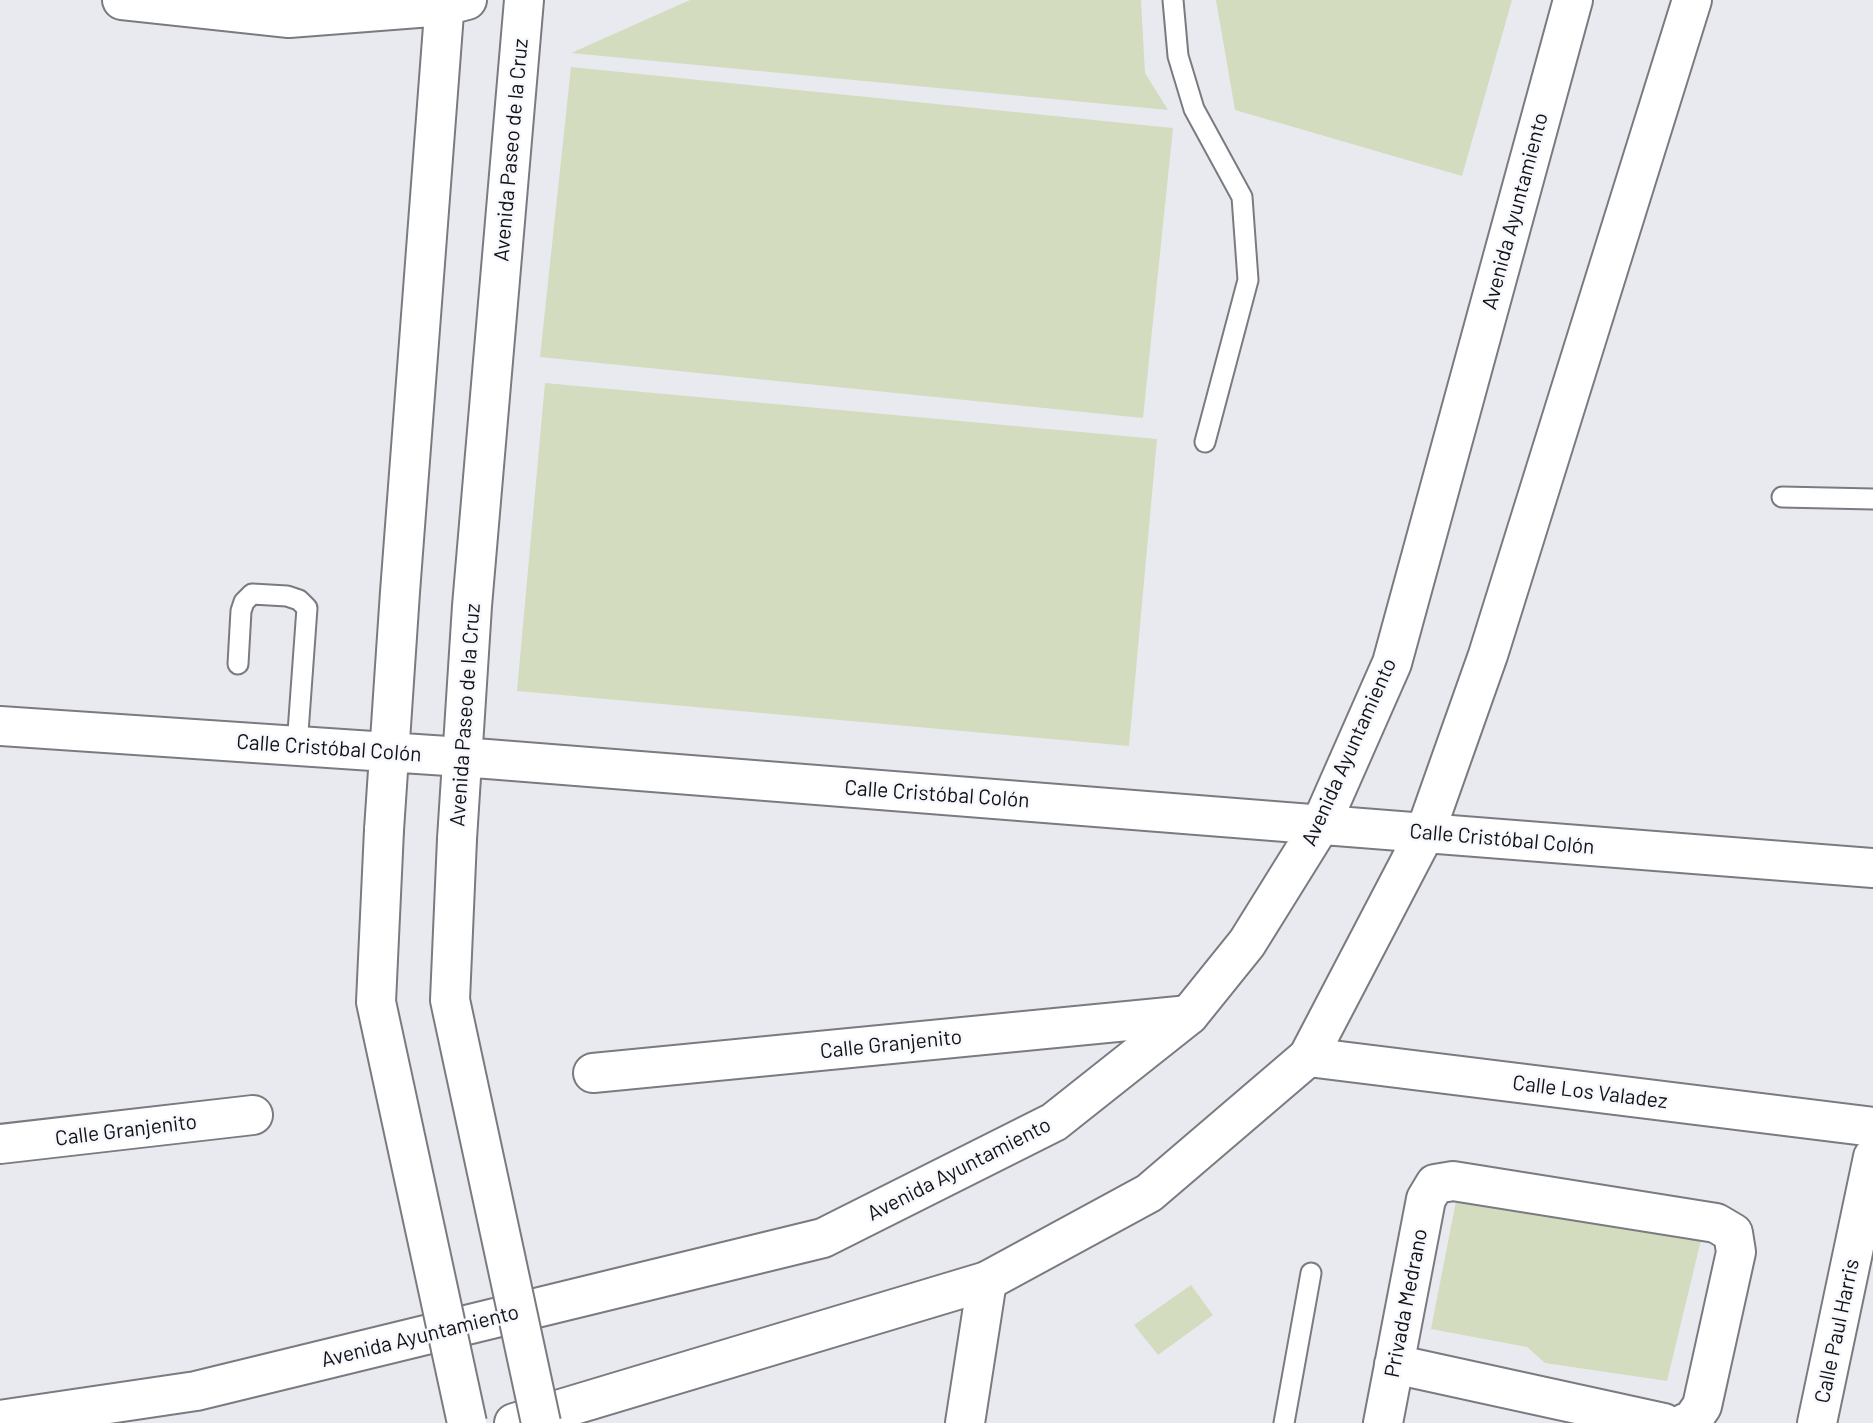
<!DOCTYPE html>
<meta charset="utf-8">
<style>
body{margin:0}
canvas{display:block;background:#e9eaf0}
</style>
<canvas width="1873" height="1423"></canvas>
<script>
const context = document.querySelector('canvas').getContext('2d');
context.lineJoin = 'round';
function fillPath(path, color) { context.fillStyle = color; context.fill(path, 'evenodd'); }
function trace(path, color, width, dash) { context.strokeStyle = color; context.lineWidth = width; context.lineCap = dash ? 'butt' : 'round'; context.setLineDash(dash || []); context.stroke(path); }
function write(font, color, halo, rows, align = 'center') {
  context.font = font + ' Barlow,sans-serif'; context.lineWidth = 5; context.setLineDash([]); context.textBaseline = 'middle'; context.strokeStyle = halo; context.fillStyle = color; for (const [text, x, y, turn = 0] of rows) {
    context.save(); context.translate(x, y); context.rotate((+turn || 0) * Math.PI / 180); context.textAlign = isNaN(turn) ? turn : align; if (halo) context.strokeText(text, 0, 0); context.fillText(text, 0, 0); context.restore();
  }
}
const green = new Path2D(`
 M690,0H1141L1145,73L1168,110L571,53Z
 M1216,0H1512L1462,176L1235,110Z
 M571,67L1173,128L1143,418L540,357Z
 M545,383L1157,439L1129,746L517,691Z
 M1457,1196L1701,1240L1667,1381L1545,1363L1527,1347L1431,1329Z
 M1191,1285L1213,1315L1158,1355L1134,1325Z`);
const lane = new Path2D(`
 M1173,0L1178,56L1194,109L1242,197L1248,280L1205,442
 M1782,497L1873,499
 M238,664L241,611L244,602L252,594L287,596L299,600L307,608L297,746
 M1284,1423L1311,1273`);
const street = new Path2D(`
 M1425,833L1873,868
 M1308,1057L1873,1127
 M593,1073L1189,1015
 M0,1144L253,1115
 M1394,1364L1664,1423
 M965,1423L987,1281
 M1383,1423L1426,1199L1435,1184L1453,1181L1716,1223L1733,1233L1736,1252L1702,1406L1691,1422L1685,1423
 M1817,1423L1873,1157`);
const secondary = new Path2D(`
 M122,0L289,18L444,6L467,0
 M0,726L462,757L1425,833
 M384,830L400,592L445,0
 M457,839L472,606L524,0
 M0,1420L196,1391L823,1238L1054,1122L1189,1015L1247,943L1321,824L1392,663L1573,0
 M514,1423L987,1281L1149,1193L1308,1057L1425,833L1488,655L1692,0`);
const secondaryBridge = new Path2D(`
 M384,830L376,1002L467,1423
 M457,839L450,1000L541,1423`);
const streetNames = [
 ["Avenida Paseo de la Cruz",511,150,-85],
 ["Avenida Ayuntamiento",1515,211,-75],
 ["Avenida Paseo de la Cruz",465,715,-86],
 ["Calle Cristóbal Colón",329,748,4],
 ["Avenida Ayuntamiento",1349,752,-66],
 ["Calle Cristóbal Colón",937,794,4],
 ["Calle Cristóbal Colón",1502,839,5],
 ["Calle Granjenito",891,1044,-6],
 ["Calle Los Valadez",1590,1092,7],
 ["Calle Granjenito",126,1130,-7],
 ["Avenida Ayuntamiento",959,1169,-27],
 ["Privada Medrano",1406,1303,-79],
 ["Calle Paul Harris",1837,1331,-78],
 ["Avenida Ayuntamiento",420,1336,-14]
];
fillPath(green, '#d3dcbf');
trace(lane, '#7a7b80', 23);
trace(street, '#7a7b80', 42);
trace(secondary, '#7a7b80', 42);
trace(lane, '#fff', 19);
trace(street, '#fff', 38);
trace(secondary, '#fff', 38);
trace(secondaryBridge, '#7a7b80', 42, []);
trace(secondaryBridge, '#fff', 38);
write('21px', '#121214', '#f6f8fd', streetNames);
</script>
